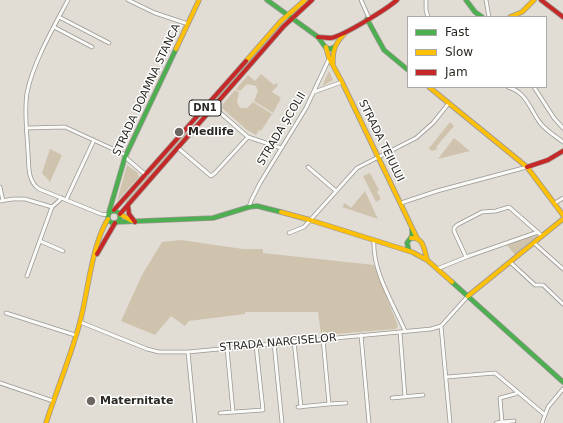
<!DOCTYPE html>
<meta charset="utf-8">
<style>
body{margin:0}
#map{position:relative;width:563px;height:423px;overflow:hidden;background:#e1dcd4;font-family:"DejaVu Sans",sans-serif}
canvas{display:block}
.legend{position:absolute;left:407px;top:16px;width:140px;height:72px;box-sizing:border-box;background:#fff;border:1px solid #aaa9a7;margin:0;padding:5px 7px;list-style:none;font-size:12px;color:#2b2822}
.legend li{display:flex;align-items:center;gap:8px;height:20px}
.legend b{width:20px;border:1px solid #aaa9a7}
</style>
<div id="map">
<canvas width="563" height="423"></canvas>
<ul class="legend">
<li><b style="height:5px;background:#4caf50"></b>Fast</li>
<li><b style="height:5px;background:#ffc107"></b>Slow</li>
<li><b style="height:5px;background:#c62828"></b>Jam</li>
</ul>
</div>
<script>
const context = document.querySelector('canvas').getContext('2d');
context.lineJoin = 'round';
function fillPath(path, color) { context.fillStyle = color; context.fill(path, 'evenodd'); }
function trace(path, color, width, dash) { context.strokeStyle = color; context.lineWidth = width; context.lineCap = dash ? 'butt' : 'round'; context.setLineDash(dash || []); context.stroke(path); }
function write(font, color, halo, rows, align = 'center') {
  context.font = font + ' "DejaVu Sans",sans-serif'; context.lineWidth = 3; context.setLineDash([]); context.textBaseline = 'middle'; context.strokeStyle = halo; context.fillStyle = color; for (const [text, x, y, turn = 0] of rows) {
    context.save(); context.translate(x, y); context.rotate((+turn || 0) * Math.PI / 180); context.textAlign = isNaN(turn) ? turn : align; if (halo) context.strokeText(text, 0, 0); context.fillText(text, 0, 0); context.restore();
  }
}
const green = new Path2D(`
 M281,24L265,43L263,48L215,103H214L213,101Z
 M329,71L333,80L322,86Z
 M261,74L274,85L276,83L278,85L272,92L281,98L273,113L254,101L258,91L256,86L247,84L240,91L236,89L248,75L255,81Z
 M235,90L239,92L237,102L240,108H247L253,102L272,114L261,131L259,130L256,135L247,130L222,108L223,104Z
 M450,122L454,126L436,147L438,149L432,151L428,148L430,147Z
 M193,124L195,125L127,204L125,202Z
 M454,138L470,151L438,159Z
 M50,149L62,155L50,182L42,173Z
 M127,165L138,173L139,177L117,201Z
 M370,173L379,190L377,192L381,199L376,202L363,176Z
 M365,191L378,219L342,207L345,203L351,208Z
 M535,235L537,236L536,237L515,255L506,244Z
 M181,240L243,249H263V253L374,265L398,326L396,329L321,335L318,312H245V314L189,321L185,326L171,316L155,335L121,321L142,275L162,242Z`);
const street = new Path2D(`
 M68,0C53,28 33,63 27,93C24,112 27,133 28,152C29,164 27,181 39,189L101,214L108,215
 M128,0L155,13L188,24
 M361,0L369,18
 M426,0V10L428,17
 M486,0L489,17
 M59,17L109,43
 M54,27L92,47
 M508,87C528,93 529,109 541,124C547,131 555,136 563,142
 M534,87L554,118L563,128
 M314,92L342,82
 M209,103L248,137L281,148
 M27,128L65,127L126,155
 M178,148L211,176L215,173L248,137
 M125,157L146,175
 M308,167L336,191
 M0,187L3,201
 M66,200L94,140
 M0,201L13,199H25L52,207L62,198
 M401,203L437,191L527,167
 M555,203L563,198
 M249,207L251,201L260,183L306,108L329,59
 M289,233L304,227L357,168L416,138L433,123L449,103
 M374,240C372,271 393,303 405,331
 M40,241L63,251
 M534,243L563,269
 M466,257L454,231V228L457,225L482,212L496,211L509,207L542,236
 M510,262L535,285H543L563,304
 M437,269L469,256L538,232
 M27,276L52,207
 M6,313L75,335
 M80,322L147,349L159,352H188L431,329L441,326L468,296
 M441,326L450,423
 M400,332L405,397
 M361,335L369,423
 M323,339L329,404L346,403
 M294,341L301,407
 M274,343L282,423
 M227,348L233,412
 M188,352L195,423
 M447,377L495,373L544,414
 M0,383L53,401
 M392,398L423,395
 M298,407L329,404
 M220,413L263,410L256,345
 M502,422L514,421
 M496,423L502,422L500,398L515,394L518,392
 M542,423L548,407L563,389`);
const fast = new Path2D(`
 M267,0L318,37L326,48L331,49L334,47
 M466,0L475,12L482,17
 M367,19L384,50L408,70
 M108 217a6 6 0 1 1 12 0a6 6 0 1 1-12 0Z
 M109,212L125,157L176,49
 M117,222L213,218L249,207L257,206L281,212
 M409,251L407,243L412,236V229
 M452,282L563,382`);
const slow = new Path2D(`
 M510,17L522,12L534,0
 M326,47L329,58L342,82L417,238
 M176,49L199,0
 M246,61L281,21L305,0
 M333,63C332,50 336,43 344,34
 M429,87L527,167L563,215
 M281,212L310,220L412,252L427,260L452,282
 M120,214L132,221
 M411,238C424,237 424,250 427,259
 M468,296L563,219
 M46,423C57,389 71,356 80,322C88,292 92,244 108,219`);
const jam = new Path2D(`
 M541,0L563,17
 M318,37C322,37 327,38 331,38C343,36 387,9 397,0
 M527,167L548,160L563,151
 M128,206L129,214L135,222
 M114,210L246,61
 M120,214L284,26L312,0
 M97,254L115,223`);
const markers = [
 [179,132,5,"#6b6760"],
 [91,401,5,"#6b6760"]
];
const shields = [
 [205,108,32]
];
const shieldNames = [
 ["DN1",205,108]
];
const streetNames = [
 ["STRADA DOAMNA STANCA",147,90,-65],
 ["STRADA ȘCOLII",282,129,-59],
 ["STRADA TEIULUI",381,141,64],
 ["STRADA NARCISELOR",278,343,-5]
];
const poiNames = [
 ["Medlife",188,132],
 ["Maternitate",100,401]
];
fillPath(green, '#d0c3ae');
trace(street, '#9b9791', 4.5);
trace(fast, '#9b9791', 5.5);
trace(slow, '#9b9791', 5.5);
trace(jam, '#9b9791', 5.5);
trace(street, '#fafaf9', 3);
trace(fast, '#4caf50', 4);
trace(slow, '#ffc107', 4);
trace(jam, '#c62828', 4);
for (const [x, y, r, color] of markers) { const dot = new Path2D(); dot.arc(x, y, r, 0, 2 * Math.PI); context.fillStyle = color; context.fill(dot); trace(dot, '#fff', 1.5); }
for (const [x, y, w] of shields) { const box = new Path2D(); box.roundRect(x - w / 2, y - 8, w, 16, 3); context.fillStyle = '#fff'; context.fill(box); trace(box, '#2b2822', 1); }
write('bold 10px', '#2b2822', null, shieldNames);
write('11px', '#2b2822', '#fff', streetNames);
write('bold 11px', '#2b2822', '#fff', poiNames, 'left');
</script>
